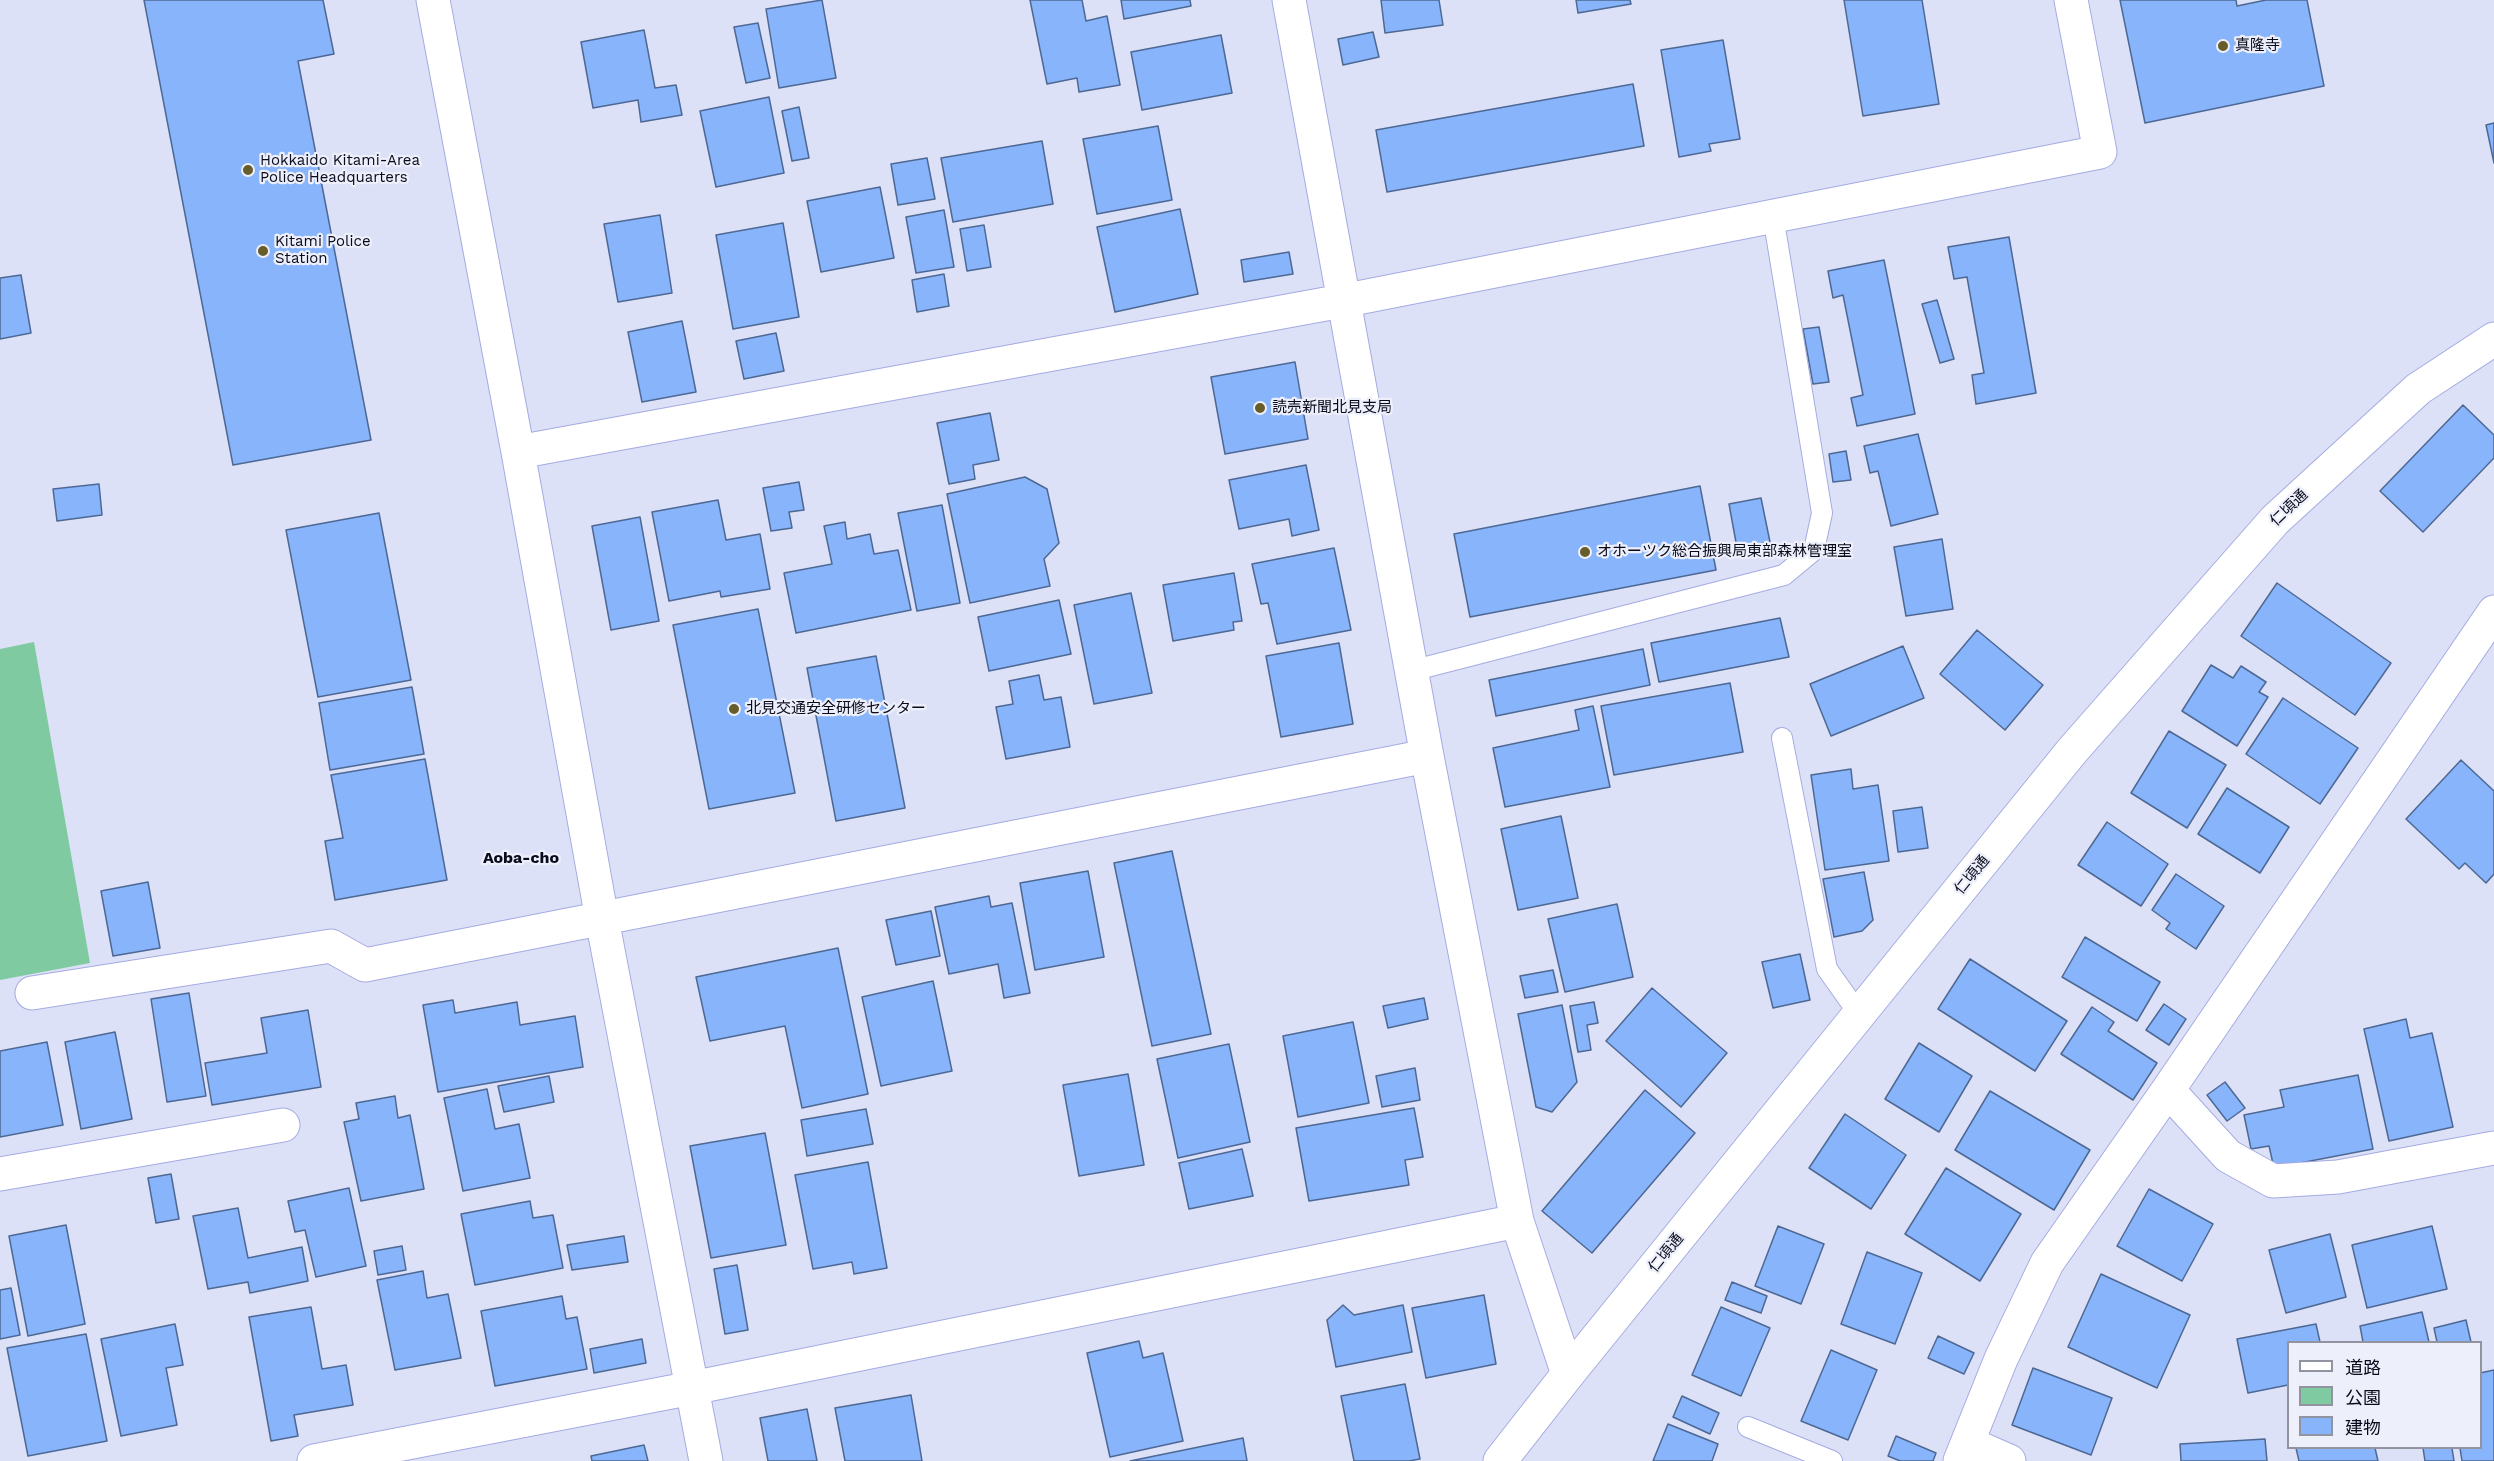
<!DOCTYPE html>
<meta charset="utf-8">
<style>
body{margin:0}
#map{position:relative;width:2494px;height:1461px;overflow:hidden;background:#dde1f7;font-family:"Work Sans","Noto Sans JP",sans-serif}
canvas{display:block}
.legend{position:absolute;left:2287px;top:1341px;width:195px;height:108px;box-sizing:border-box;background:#edeffa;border:2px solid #9293a1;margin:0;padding:8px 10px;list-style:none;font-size:18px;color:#090a1c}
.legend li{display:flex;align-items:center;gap:12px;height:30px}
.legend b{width:30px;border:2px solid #9293a1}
</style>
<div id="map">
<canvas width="2494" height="1461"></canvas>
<ul class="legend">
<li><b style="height:8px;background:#fff"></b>道路</li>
<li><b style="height:16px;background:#7fcaa1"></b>公園</li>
<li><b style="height:16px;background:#87b4fa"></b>建物</li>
</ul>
</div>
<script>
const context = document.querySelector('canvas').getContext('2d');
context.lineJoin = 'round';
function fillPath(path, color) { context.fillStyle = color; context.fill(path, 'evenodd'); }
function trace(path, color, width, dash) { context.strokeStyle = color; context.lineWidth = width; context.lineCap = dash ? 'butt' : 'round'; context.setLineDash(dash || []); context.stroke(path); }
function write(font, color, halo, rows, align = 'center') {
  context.font = font + ' "Work Sans","Noto Sans JP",sans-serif'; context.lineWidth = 4.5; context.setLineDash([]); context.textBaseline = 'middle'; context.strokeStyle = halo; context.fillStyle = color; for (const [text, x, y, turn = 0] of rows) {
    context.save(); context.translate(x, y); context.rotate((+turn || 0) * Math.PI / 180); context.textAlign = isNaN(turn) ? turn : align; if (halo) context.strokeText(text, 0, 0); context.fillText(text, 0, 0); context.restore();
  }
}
const green = new Path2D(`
 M34,642L90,963L0,980V649Z`);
const building = new Path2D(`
 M144,0H323L334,54L298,61L371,440L233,465Z
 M822,0L836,78L779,88L766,9Z
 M1030,0H1082L1086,21L1107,16L1120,85L1079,92L1077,78L1047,84Z
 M1121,0H1190L1191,6L1124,19Z
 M1381,0H1439L1443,25L1385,33Z
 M1576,0H1630L1631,4L1578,13Z
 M1844,0H1922L1939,104L1863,116Z
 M2120,0H2236L2237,6L2266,0H2307L2324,86L2145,123Z
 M758,23L770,78L746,83L734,27Z
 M644,30L655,88L676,85L682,115L641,122L638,100L593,108L581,42Z
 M1373,32L1379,57L1343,65L1338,39Z
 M1221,35L1232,93L1142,110L1131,52Z
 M1723,40L1740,139L1709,144L1711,151L1679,157L1661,50Z
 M1633,84L1644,146L1387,192L1376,130Z
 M769,97L784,173L716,187L700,111Z
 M799,107L809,158L792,161L782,111Z
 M2494,123V163L2486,125Z
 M1158,126L1172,200L1097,214L1083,139Z
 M1042,141L1053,204L953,222L941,158Z
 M927,158L935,199L898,205L891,164Z
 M880,187L894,258L821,272L807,201Z
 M1180,209L1198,294L1115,312L1097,227Z
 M944,210L954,267L916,273L906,217Z
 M660,215L672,293L618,302L604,224Z
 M783,223L799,317L733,329L716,235Z
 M984,225L991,267L967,271L960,229Z
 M2009,237L2036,393L1976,404L1972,375L1984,373L1967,277L1954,279L1948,247Z
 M1289,252L1293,274L1244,282L1241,260Z
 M1884,260L1915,414L1857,426L1851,398L1863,395L1843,295L1833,298L1828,271Z
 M944,274L949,306L917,312L912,280Z
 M21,275L31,333L0,339V278Z
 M1937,300L1954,359L1940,363L1922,304Z
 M682,321L696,392L642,402L628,332Z
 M1819,327L1829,382L1813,384L1803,329Z
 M776,333L784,371L744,379L736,341Z
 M1295,362L1308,439L1225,454L1211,377Z
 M2463,405L2494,435V458L2423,532L2380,491Z
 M990,413L999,460L973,465L975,479L949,484L937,423Z
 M1918,434L1938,514L1891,526L1878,471L1870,473L1864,446Z
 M1846,451L1851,480L1833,482L1829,454Z
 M1306,465L1319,530L1292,536L1289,519L1239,529L1229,480Z
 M1025,477L1047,489L1059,543L1044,559L1050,586L970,603L947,494Z
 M799,482L804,510L789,512L792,528L771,531L763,488Z
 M99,484L102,515L57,521L53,489Z
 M1700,486L1716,570L1470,617L1454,534Z
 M1761,498L1770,542L1737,548L1729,504Z
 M718,500L726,540L760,534L770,589L721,597L720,591L669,601L652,512Z
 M942,505L960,603L917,611L898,513Z
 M379,513L411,680L318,697L286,530Z
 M640,517L659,621L611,630L592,526Z
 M845,522L847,539L870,534L874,554L898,550L911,610L796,633L784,573L832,564L824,526Z
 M1942,539L1953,609L1906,616L1894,547Z
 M1334,548L1351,630L1277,644L1268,603L1261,604L1252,564Z
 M1234,573L1242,621L1233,622L1234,630L1173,641L1163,585Z
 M2277,583L2391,663L2355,715L2241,636Z
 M1131,593L1152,693L1094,704L1074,605Z
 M1059,600L1071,654L989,671L978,617Z
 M758,609L795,793L709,809L673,625Z
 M1780,618L1789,657L1659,682L1651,643Z
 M1977,630L2043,685L2005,730L1940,674Z
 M1339,643L1353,724L1281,737L1266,656Z
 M1903,646L1924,698L1831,736L1810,684Z
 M1643,649L1650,685L1496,716L1489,680Z
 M876,656L905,808L836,821L807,668Z
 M2211,665L2233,678L2241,666L2266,682L2259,692L2268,697L2237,746L2182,711Z
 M1039,675L1044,700L1061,697L1070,747L1006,759L996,707L1013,704L1009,681Z
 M1730,683L1743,752L1614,775L1601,706Z
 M412,687L424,754L330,770L319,703Z
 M2283,698L2358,748L2320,804L2246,754Z
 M1593,706L1610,787L1505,807L1493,748L1579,730L1575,710Z
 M2169,731L2226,765L2187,828L2131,793Z
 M425,759L447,880L335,900L325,841L343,838L331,775Z
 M2461,760L2494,791V874L2486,883L2465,863L2459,869L2406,819Z
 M1851,769L1853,789L1878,785L1889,861L1825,870L1811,775Z
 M2227,788L2289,827L2260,873L2198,834Z
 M1922,807L1928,848L1898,852L1893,811Z
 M1561,816L1578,898L1518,910L1501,829Z
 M2107,822L2168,864L2141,906L2078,865Z
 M1172,851L1211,1034L1152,1046L1114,863Z
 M1088,871L1104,957L1035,970L1020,883Z
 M1864,872L1873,920L1862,931L1834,937L1823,879Z
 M2176,874L2224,906L2196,949L2166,929L2170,923L2152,910Z
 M148,882L160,948L113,956L101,891Z
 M989,896L991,907L1012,903L1030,993L1004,998L998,964L949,974L935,907Z
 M1617,904L1633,977L1565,992L1548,919Z
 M931,911L940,956L896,965L886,920Z
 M2085,937L2160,982L2137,1021L2062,977Z
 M838,948L868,1094L802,1108L785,1026L710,1041L696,977Z
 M1800,954L1810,1000L1773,1008L1762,962Z
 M1970,959L2067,1021L2035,1071L1938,1009Z
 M1553,970L1558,992L1525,998L1520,976Z
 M933,981L952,1071L881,1086L862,997Z
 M1652,988L1727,1053L1681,1107L1606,1041Z
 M189,993L206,1096L167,1102L151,999Z
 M1424,998L1428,1019L1388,1028L1383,1006Z
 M453,1000L455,1013L517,1002L520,1025L575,1016L583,1067L438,1092L423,1005Z
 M1594,1002L1598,1023L1587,1025L1591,1050L1578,1052L1570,1006Z
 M2164,1004L2186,1019L2169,1045L2146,1030Z
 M1562,1005L1577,1082L1552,1112L1536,1107L1518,1014Z
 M2092,1007L2114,1022L2108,1031L2157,1063L2133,1100L2061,1054Z
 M308,1010L321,1087L212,1105L205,1063L267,1053L261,1018Z
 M2406,1019L2410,1038L2432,1033L2453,1127L2389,1141L2364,1029Z
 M1353,1022L1369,1103L1298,1117L1283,1036Z
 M115,1032L132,1119L81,1129L65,1042Z
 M47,1042L63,1125L0,1137V1051Z
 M1919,1043L1972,1076L1939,1132L1885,1099Z
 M1229,1044L1250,1142L1178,1158L1157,1059Z
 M1415,1068L1420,1100L1382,1107L1376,1076Z
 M1128,1074L1144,1165L1079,1176L1063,1085Z
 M2358,1075L2373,1149L2274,1168L2269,1146L2251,1149L2244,1115L2284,1107L2280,1090Z
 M549,1076L554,1102L504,1112L498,1086Z
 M2225,1082L2245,1108L2227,1121L2207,1095Z
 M487,1089L495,1129L519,1124L530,1178L463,1191L444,1098Z
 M1645,1090L1695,1133L1592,1253L1542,1211Z
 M1990,1091L2090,1150L2054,1210L1955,1150Z
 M395,1096L398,1118L410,1115L424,1189L361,1201L344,1122L359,1119L356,1103Z
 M1414,1108L1423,1157L1405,1160L1409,1185L1309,1201L1296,1128Z
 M866,1109L873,1144L807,1156L801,1120Z
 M1845,1114L1906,1155L1871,1209L1809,1168Z
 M765,1133L786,1245L711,1258L690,1146Z
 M1242,1149L1253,1196L1189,1209L1179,1163Z
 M868,1162L887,1268L854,1274L852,1262L813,1269L795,1175Z
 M1946,1168L2021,1214L1980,1281L1905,1234Z
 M171,1174L179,1219L156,1223L148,1178Z
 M349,1188L366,1266L316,1277L305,1230L295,1232L288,1201Z
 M2149,1189L2213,1224L2182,1281L2117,1246Z
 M530,1201L533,1218L553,1215L563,1268L475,1285L461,1214Z
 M238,1208L248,1258L302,1247L308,1281L250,1293L248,1282L208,1289L193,1216Z
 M66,1225L85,1324L28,1336L9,1236Z
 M1778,1226L1824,1244L1801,1304L1755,1286Z
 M2432,1226L2447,1289L2367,1308L2352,1245Z
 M2330,1234L2346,1297L2286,1313L2269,1250Z
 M624,1236L628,1262L572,1270L567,1245Z
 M402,1246L406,1270L378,1275L374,1251Z
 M1867,1252L1922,1273L1895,1344L1841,1324Z
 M737,1265L748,1330L725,1334L714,1269Z
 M423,1271L427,1298L448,1294L461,1358L395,1370L377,1280Z
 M2101,1274L2190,1315L2157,1388L2068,1347Z
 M1732,1282L1767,1296L1761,1313L1725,1300Z
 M11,1288L20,1335L0,1339V1290Z
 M1484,1295L1496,1364L1426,1378L1412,1308Z
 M562,1296L566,1319L577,1317L587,1369L495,1386L481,1311Z
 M1343,1305L1354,1315L1403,1305L1412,1352L1336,1367L1327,1320Z
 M311,1307L322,1369L346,1365L353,1405L294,1415L298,1436L271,1441L249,1317Z
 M1721,1307L1770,1328L1741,1396L1692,1375Z
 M2422,1312L2429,1342H2363L2360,1326Z
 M2466,1320L2471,1342H2437L2434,1328Z
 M175,1324L183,1365L166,1368L177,1425L121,1436L101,1339Z
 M2316,1324L2320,1342H2288V1385L2248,1393L2237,1339Z
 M86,1334L107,1441L28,1456L7,1348Z
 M1938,1336L1974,1353L1964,1374L1928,1358Z
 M642,1339L646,1363L594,1373L590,1349Z
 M1139,1341L1143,1358L1163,1353L1183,1441L1110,1457L1087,1353Z
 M1831,1350L1877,1370L1848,1440L1801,1421Z
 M2033,1368L2112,1398L2091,1455L2012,1425Z
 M2494,1370V1461H2462L2460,1448H2480V1373Z
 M1405,1384L1420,1459L1409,1461H1354L1341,1396Z
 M911,1395L922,1461H845L835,1408Z
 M1682,1396L1719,1413L1710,1434L1673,1417Z
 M807,1409L817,1461H768L760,1418Z
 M1668,1424L1718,1444L1712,1461H1653Z
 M1896,1436L1936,1453L1933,1461H1900L1888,1456Z
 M1243,1438L1247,1461H1130Z
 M2265,1439L2267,1461H2181L2180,1444Z
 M644,1445L648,1461H592L591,1456Z
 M2296,1448H2375L2378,1461H2299Z
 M2423,1448H2452L2454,1461H2425Z`);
const lane = new Path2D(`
 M1411,671L1784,575L1814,550L1822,513L1773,216
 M1782,738L1827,969L1859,1014
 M1748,1427L1832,1461`);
const street = new Path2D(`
 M433,0L518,452L602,919L706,1461
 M1289,0L1427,756L1517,1221L1568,1374
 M518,452L1342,301L2100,152L2071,0
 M32,993L331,946L365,965L1427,756
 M2168,1090L2228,1156L2273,1181L2338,1177L2494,1148
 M0,1174L283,1125
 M1968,1443L2009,1461
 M314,1461L692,1388L1517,1221
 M1960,1461L2001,1359L2047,1263L2168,1090L2494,612`);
const secondary = new Path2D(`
 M1500,1461L1568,1374L2072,751L2275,520L2418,389L2494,339`);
const markers = [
 [2223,46,6,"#665d2a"],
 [248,170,6,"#665d2a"],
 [263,251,6,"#665d2a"],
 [1260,408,6,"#665d2a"],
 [1585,552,6,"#665d2a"],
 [734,709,6,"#665d2a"]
];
const poiNames = [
 ["真隆寺",2235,46],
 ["Hokkaido Kitami-Area",260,161],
 ["Police Headquarters",260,178],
 ["Kitami Police",275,242],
 ["Station",275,259],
 ["読売新聞北見支局",1272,408],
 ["オホーツク総合振興局東部森林管理室",1597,552],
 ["北見交通安全研修センター",746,709]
];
const streetNames = [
 ["仁頃通",2289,508,-44],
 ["仁頃通",1972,875,-51],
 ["仁頃通",1666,1253,-51]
];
const neighbourhoodNames = [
 ["Aoba-cho",521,858]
];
fillPath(green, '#7fcaa1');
fillPath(building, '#87b4fa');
trace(building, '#4d6894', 1.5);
trace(lane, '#a5abe1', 22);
trace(street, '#a5abe1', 35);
trace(secondary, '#a5abe1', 35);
trace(lane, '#fff', 20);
trace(street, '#fff', 33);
trace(secondary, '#fff', 33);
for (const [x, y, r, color] of markers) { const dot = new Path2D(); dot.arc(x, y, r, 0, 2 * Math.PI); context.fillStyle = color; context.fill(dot); trace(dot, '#edeffa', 2); }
write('15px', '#090a1c', '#edeffa', poiNames, 'left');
write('15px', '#090a1c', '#edeffa', streetNames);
write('bold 16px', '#090a1c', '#edeffa', neighbourhoodNames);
</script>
